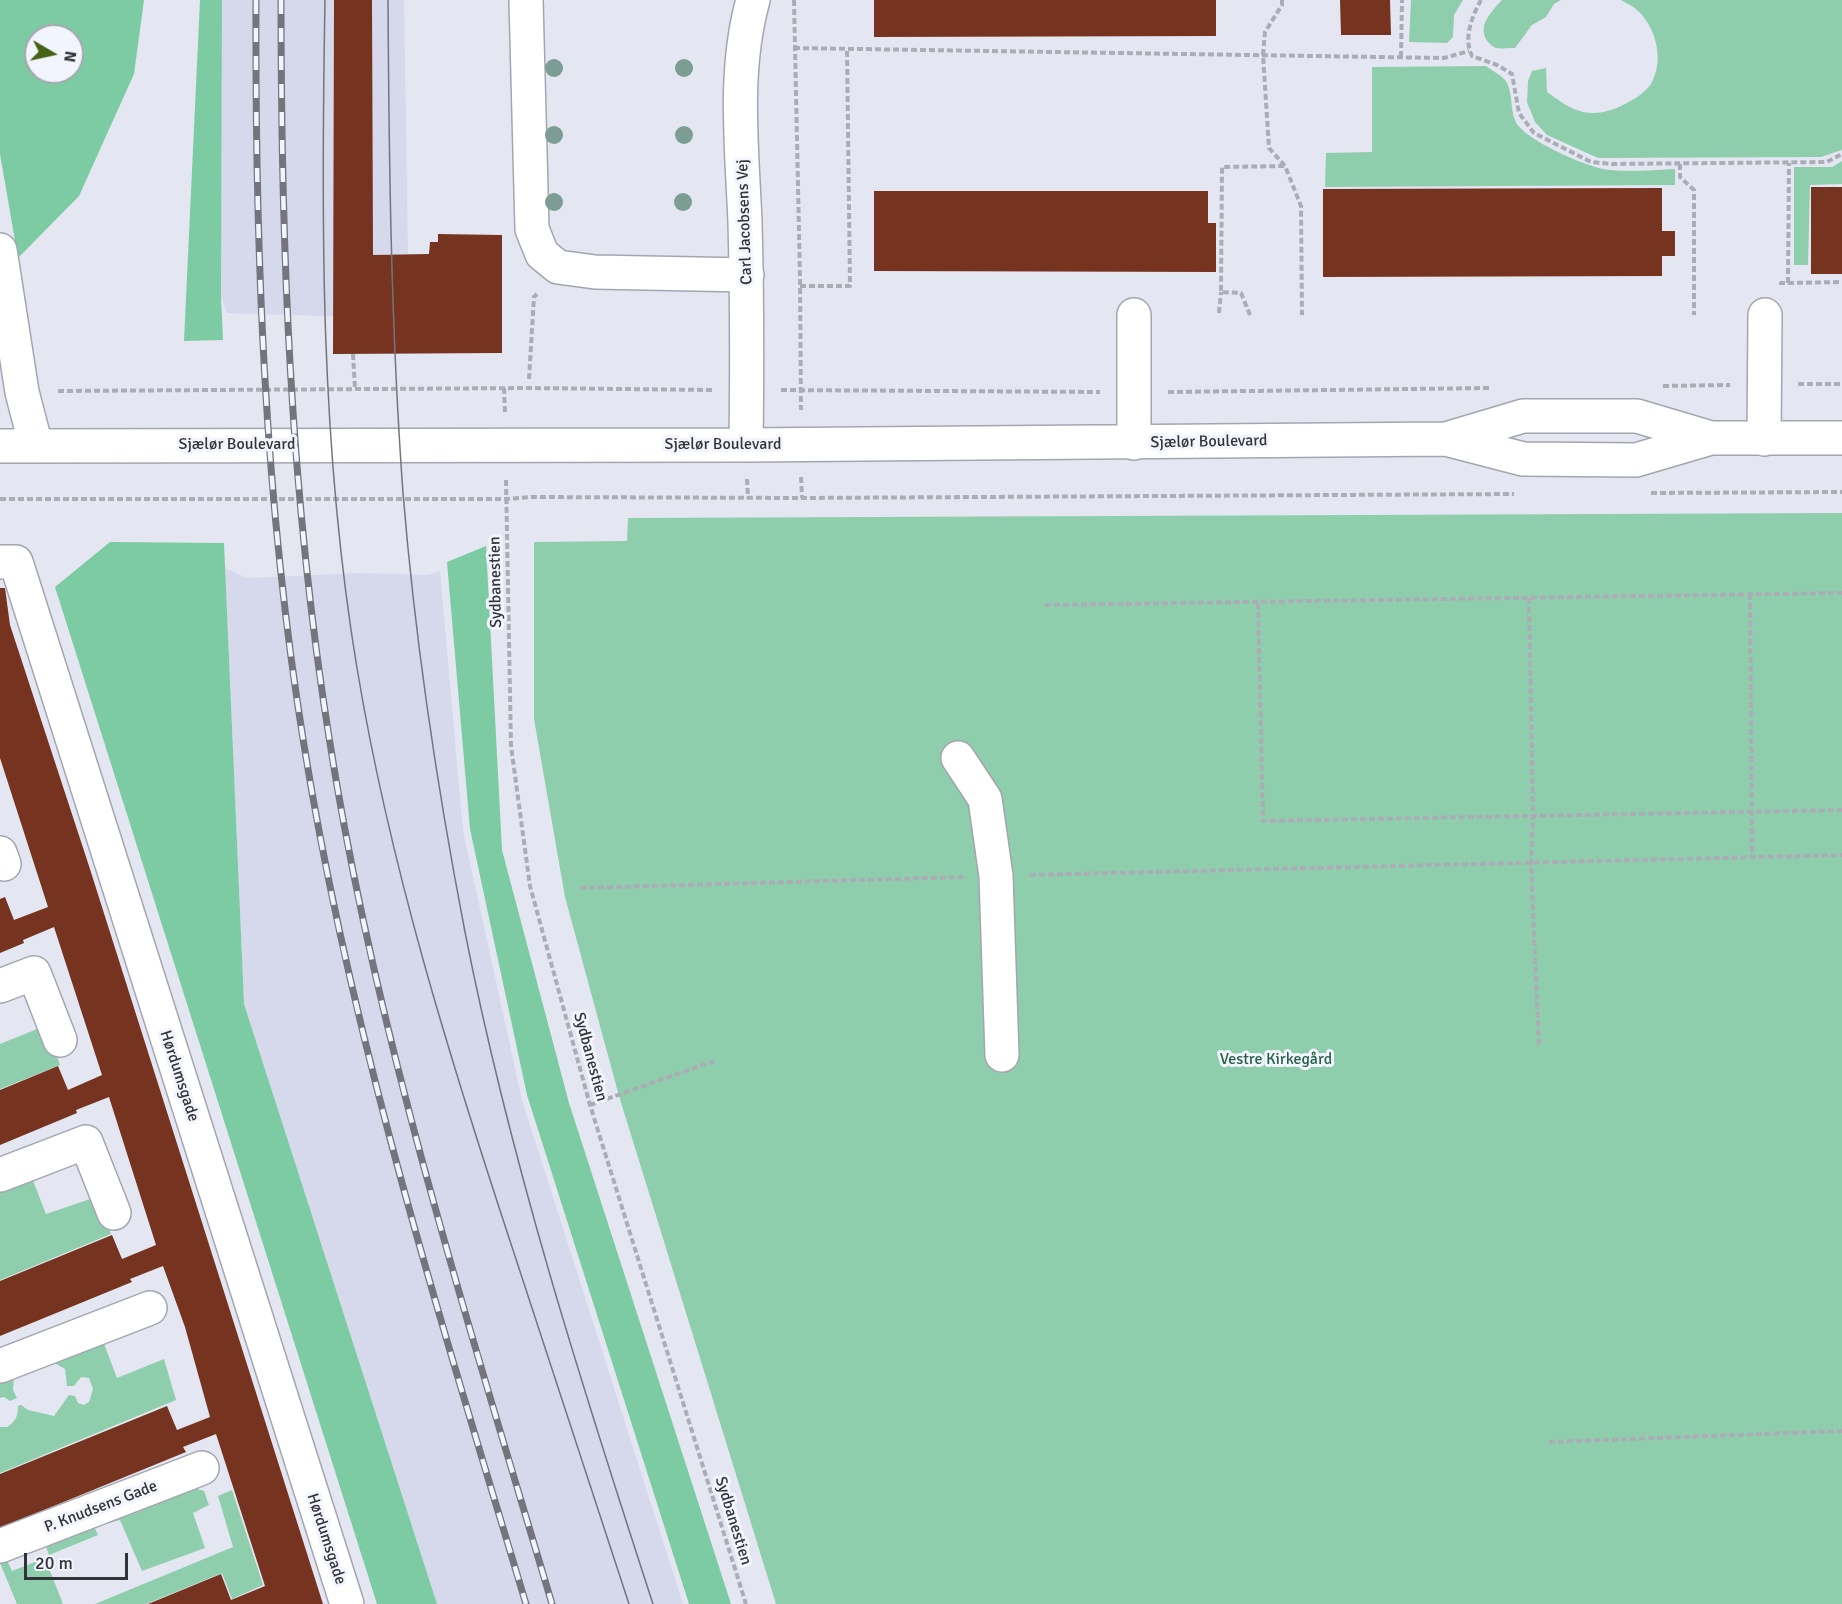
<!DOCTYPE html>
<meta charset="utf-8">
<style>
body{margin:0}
#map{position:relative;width:1842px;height:1604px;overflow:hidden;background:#e4e7f2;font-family:Signika,sans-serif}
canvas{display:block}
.north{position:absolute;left:24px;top:24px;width:60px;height:60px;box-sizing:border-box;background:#f2f5fd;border:2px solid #a5a7ae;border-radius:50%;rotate:99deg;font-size:16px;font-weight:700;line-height:24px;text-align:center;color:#323337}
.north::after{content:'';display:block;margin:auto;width:21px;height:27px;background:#466214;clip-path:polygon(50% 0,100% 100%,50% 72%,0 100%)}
.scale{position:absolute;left:24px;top:1553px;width:104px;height:27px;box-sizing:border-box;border:3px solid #323337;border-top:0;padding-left:8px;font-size:18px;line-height:21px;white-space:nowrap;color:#323337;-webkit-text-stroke:4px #f2f5fd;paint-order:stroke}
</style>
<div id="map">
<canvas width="1842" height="1604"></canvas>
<div class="north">N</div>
<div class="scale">20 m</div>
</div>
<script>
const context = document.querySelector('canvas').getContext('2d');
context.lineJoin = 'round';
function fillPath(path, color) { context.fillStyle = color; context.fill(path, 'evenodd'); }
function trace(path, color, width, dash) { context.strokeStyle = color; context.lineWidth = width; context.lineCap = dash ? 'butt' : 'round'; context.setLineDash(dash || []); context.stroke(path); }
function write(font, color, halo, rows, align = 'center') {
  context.font = font + ' Signika,sans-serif'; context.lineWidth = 6; context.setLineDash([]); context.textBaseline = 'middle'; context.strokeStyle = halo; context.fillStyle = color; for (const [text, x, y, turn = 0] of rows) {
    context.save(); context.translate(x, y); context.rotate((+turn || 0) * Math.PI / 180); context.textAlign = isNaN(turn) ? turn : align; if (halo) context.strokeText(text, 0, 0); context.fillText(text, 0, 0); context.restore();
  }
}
const built = new Path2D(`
 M222,0H404L408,254L373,255L376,318L227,313L221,297Z
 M225,568L247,578L361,573L428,575L440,571L463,831L522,1100L683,1604H437L244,1004Z`);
const green = new Path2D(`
 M1411,0H1463L1454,15L1453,37L1447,43L1409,42Z
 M1502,0H1561L1554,4L1546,17L1532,25L1515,48C1509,48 1501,49 1496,48C1493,47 1490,44 1488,42C1476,26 1492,11 1502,0Z
 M1621,0H1842V150L1821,157L1598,158L1547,135L1535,122L1527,102L1528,81L1532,71L1546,68L1547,92C1558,100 1570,109 1583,112C1597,115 1611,111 1623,105C1633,100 1646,93 1652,82C1664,59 1656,27 1637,10C1633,6 1626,3 1621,0Z
 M1486,66C1491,70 1501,75 1505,80C1514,92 1509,110 1517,124C1528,141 1590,169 1610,170C1631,172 1654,170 1675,169V185L1325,187L1326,153L1372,152V67Z
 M1842,161V184L1810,185L1808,265H1794V167H1832Z
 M1842,513V1604H776L619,1096L565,897L534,719V542L627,541L628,518Z
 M42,1027L56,1053L60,1065L0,1089V1044Z
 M32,1178L46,1214L96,1197L111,1234L0,1280V1191Z
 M103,1341L117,1378L164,1359L176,1400L0,1473V1427H7C15,1422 18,1417 18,1406L21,1405L28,1410L54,1416L69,1395L75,1396L78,1403L84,1405L89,1402L93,1389L89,1378L81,1377L74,1386H67L65,1369L51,1361Z
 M14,1377L13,1390L17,1398L10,1401L4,1397L0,1398V1382Z
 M191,1487L204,1491L209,1505L193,1513L205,1548L142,1571L120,1520L105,1524L103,1519Z
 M232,1490L263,1585L232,1599L222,1573L146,1604H95L233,1547L218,1496Z
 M93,1524L98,1535L49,1555L45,1544Z
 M45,1558L63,1604H17L0,1563L7,1560L12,1571Z`);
const forest = new Path2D(`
 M0,0H144L134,74L79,196L18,258L0,154ZM36,36H72V72H36Z
 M200,0H222L221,297L223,340L184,341Z
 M110,542L224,543L244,1004L437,1604H377L55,587Z
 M486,546L502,850L569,1103L731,1604H689L527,1095L470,829L447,562Z`);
const building = new Path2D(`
 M334,0H372L373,255L429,254L430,242H438V234L502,235V353L333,354Z
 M874,0H1216V36L874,37Z
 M1340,0H1390L1391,35H1341Z
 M1811,187H1842V274H1811Z
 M1662,188V231H1675V256H1662V276L1323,277V189Z
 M874,191H1208V223H1216V272L874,271Z
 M0,588H5L10,625L89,866L323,1604H148L221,1574L231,1600L265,1586L216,1434L183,1447L186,1452L0,1528V1474L167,1406L177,1430L210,1417L185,1327L163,1266L130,1279L132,1282L0,1336V1281L112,1235L122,1259L156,1245L109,1097L76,1110L77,1113L0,1145V1090L58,1066L68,1090L102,1075L54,927L23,940L24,943L0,953V899L5,897L14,920L48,907L0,758Z`);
const path = new Path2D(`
 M794,0L800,278L801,410
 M1282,0V5L1265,32L1263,55L1269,148L1285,166L1301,206L1302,315
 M1481,0C1472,16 1463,39 1472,56L1497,65L1512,74L1519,113L1534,133L1591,162L1612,164L1827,162L1842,154
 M794,48L1444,58L1469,51
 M1401,57L1402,0
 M1680,164V177L1694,190V315
 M1788,283L1842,282
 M1781,285V283H1788L1789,163
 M800,286H850L847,48
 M1219,313L1221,292
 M1250,315L1241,293L1221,292L1222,167L1285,166
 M353,354L355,389
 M529,379L534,297L537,294
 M1798,384H1842
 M1663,386L1730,385
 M504,388L505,412
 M781,390L1100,392
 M58,391L529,388L713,390
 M1168,392L1490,388
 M801,477L802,498
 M747,479L748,498
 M506,480L511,746L530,886L590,1105L746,1604
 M1651,493L1842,492
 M0,499H506L531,497L802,498L1514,494
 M1750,594L1752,857
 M1529,598L1533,816L1531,862L1539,1047
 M1258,603L1263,821L1842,810
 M1045,605L1842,593
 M1030,875L1842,855
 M580,888L963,877
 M590,1105L714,1061
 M1549,1442L1842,1431`);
const minor = new Path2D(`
 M526,0L532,229L542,254L558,267L595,272L747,275
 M0,250L22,392L36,446
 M1134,315V443
 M1446,439L1523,416H1637L1711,438H1842
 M1764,439L1765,315
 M746,445C747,371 747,296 745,222C742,149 733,71 753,0
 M0,446L746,445L1446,439L1523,459L1636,460L1711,438
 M0,562H16L347,1604
 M958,758L985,799L996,876L1002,1055
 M0,853L4,864
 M0,986L34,973L60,1040
 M0,1175L86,1142L114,1213
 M0,1366L150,1308
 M0,1546L202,1468`);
const tram = new Path2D(`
 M325,0C321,224 320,446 357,668C390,867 450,1059 513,1250C551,1368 590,1486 629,1604
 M388,0C389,164 391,329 403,493C415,640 437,787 465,932C510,1161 581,1383 653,1604`);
const rail = new Path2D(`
 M256,0C255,249 264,499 304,745C351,1038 441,1321 526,1604
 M281,0C281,247 290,493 329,737C375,1033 467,1318 552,1604`);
const trees = [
 [554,68],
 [684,68],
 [554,135],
 [684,135],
 [554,202],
 [683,202]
];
const streetNames = [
 ["Carl Jacobsens Vej",745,222,-92],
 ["Sjælør Boulevard",1209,442,-1],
 ["Sjælør Boulevard",237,445],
 ["Sjælør Boulevard",723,445],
 ["Sydbanestien",496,582,-91],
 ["Sydbanestien",590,1057,75],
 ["Hørdumsgade",179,1076,72],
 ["P. Knudsens Gade",101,1507,-21],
 ["Sydbanestien",733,1521,73],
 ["Hørdumsgade",326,1539,72]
];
const parkNames = [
 ["Vestre Kirkegård",1276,1060]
];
fillPath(built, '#d5d9eb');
fillPath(green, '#8fceac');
fillPath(forest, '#7ccba2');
fillPath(building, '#753320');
trace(minor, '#a3a6b0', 36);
trace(path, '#abadb6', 4, [6, 3]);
trace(minor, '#fff', 33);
trace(tram, '#74757c', 1.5);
trace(rail, '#74757c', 7);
trace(rail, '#f2f5fd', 4.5, [14]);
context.fillStyle = '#7c9d93';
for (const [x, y] of trees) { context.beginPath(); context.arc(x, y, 9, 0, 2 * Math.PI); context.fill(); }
write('16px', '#323337', '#f2f5fd', streetNames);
write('16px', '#266145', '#f2f5fd', parkNames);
</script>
